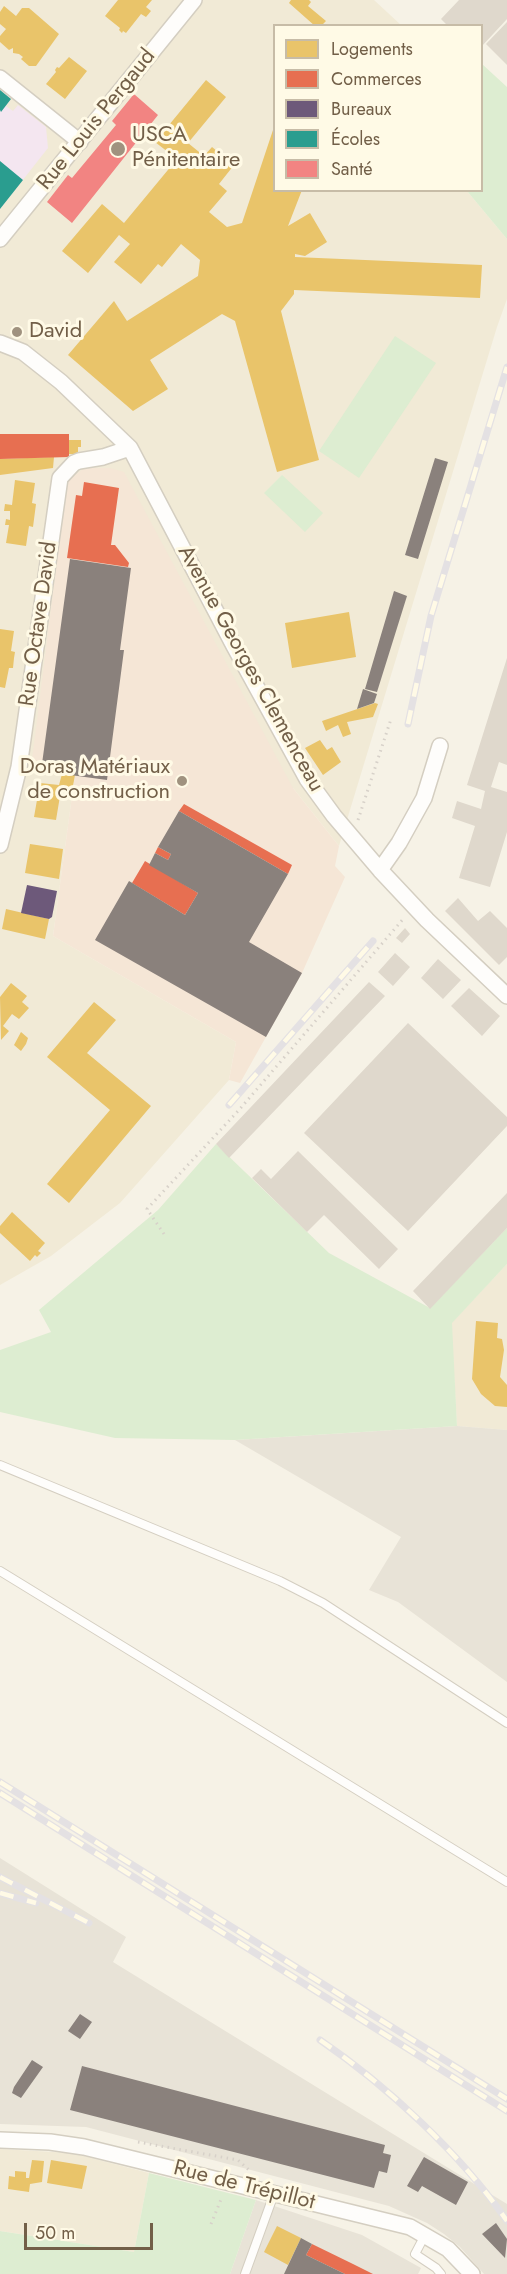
<!DOCTYPE html>
<meta charset="utf-8">
<style>
body{margin:0}
#map{position:relative;width:507px;height:2274px;overflow:hidden;background:#f6f2e6;font-family:Jost,sans-serif}
canvas{display:block}
.legend{position:absolute;left:273px;top:24px;width:210px;height:168px;box-sizing:border-box;background:#fffae6;border:2px solid #c7bca7;margin:0;padding:8px 10px;list-style:none;font-size:18px;color:#725f48}
.legend li{display:flex;align-items:center;gap:12px;height:30px}
.legend b{width:30px;border:2px solid #c7bca7}
.scale{position:absolute;left:24px;top:2223px;width:129px;height:27px;box-sizing:border-box;border:3px solid #725f48;border-top:0;padding-left:8px;font-size:18px;line-height:21px;white-space:nowrap;color:#725f48;-webkit-text-stroke:4px #fffae6;paint-order:stroke}
</style>
<div id="map">
<canvas width="507" height="2274"></canvas>
<ul class="legend">
<li><b style="height:16px;background:#e9c46a"></b>Logements</li>
<li><b style="height:16px;background:#e76f51"></b>Commerces</li>
<li><b style="height:16px;background:#6d597a"></b>Bureaux</li>
<li><b style="height:16px;background:#2a9d8f"></b>Écoles</li>
<li><b style="height:16px;background:#f28482"></b>Santé</li>
</ul>
<div class="scale">50 m</div>
</div>
<script>
const context = document.querySelector('canvas').getContext('2d');
context.lineJoin = 'round';
function fillPath(path, color) { context.fillStyle = color; context.fill(path, 'evenodd'); }
function trace(path, color, width, dash) { context.strokeStyle = color; context.lineWidth = width; context.lineCap = dash ? 'butt' : 'round'; context.setLineDash(dash || []); context.stroke(path); }
function write(font, color, halo, rows, align = 'center') {
  context.font = font + ' Jost,sans-serif'; context.lineWidth = 6; context.setLineDash([]); context.textBaseline = 'middle'; context.strokeStyle = halo; context.fillStyle = color; for (const [text, x, y, turn = 0] of rows) {
    context.save(); context.translate(x, y); context.rotate((+turn || 0) * Math.PI / 180); context.textAlign = isNaN(turn) ? turn : align; if (halo) context.strokeText(text, 0, 0); context.fillText(text, 0, 0); context.restore();
  }
}
const residential = new Path2D(`
 M0,0H374L401,25L274,26V190L467,191L507,239V299L497,327L339,846L293,788L31,768L75,774L53,936L236,1042L229,1080L120,1203L51,1256L0,1285Z
 M507,1264V1430L457,1426L451,1323Z
 M0,2149L72,2153L149,2173L134,2252L0,2231Z`);
const commercial = new Path2D(`
 M84,468H110L124,472L293,788L339,846L335,866L345,877L302,973L240,1083L229,1080L236,1042L53,936L75,774L31,768L67,482Z`);
const industrial = new Path2D(`
 M457,1426L507,1430V1682L398,1602L369,1590L401,1537L235,1440Z
 M0,1858L126,1937L113,1962L507,2204V2274H484L460,2247L444,2234L427,2223L389,2206L86,2127L0,2124Z
 M256,2200L362,2235L421,2268L418,2274H230Z`);
const education = new Path2D(`
 M0,90L11,99L6,106L13,111L18,105L46,127L48,148L0,209Z`);
const green = new Path2D(`
 M482,64L507,87V239L467,191L482,190Z
 M395,336L436,363L359,478L319,451Z
 M282,475L323,513L305,532L264,493Z
 M216,1144L329,1253L430,1308L507,1228V1264L452,1323L457,1426L235,1440L115,1438L0,1412V1350L51,1332L39,1310L158,1210Z
 M149,2173L256,2200L230,2274H0V2231L134,2252Z`);
const homes = new Path2D(`
 M118,0H152L146,7L151,11L146,17L141,14L126,33L123,31L122,33L119,30L120,28L105,16Z
 M291,0H309L311,2L308,6L326,21L321,26H315L289,3Z
 M4,6L16,16L22,8H29L59,34L36,66H29L21,59L23,57L19,54L13,53V48L9,50L0,42V36L6,29L0,24V12Z
 M69,57L87,71L65,99L46,84L56,72L55,70L57,67L59,68Z
 M206,80L226,97L188,143L204,156L212,147L234,165L219,184L227,191L209,212L227,227L242,223L274,127V190H302L288,226L310,213L327,242L305,256L295,254V257L482,265L480,298L294,290V294L281,311L319,460L277,472L235,321L222,314L150,360L168,389L133,411L68,355L114,301L127,321L198,276L200,260L181,244L162,267L158,264L141,284L114,262L130,244L119,235L88,273L62,251L102,204L124,223L177,159L155,142Z
 M69,440H81V447H78V454H69Z
 M54,457L53,468L0,475V459Z
 M15,480L35,483L32,503L36,504L33,527L29,526L26,546L6,543L9,525H5L6,519L10,520V511H4L5,504L12,505Z
 M349,612L356,657L292,668L285,623Z
 M0,629L14,631L11,651L15,652L14,658L13,668H9L5,688L0,687Z
 M375,703L378,704L373,717L347,722L351,734L343,737L338,725L326,731L322,721Z
 M320,740L327,750L332,747L341,762L323,775L305,748Z
 M62,774L75,775L72,791L61,790L56,820L34,817L40,783L59,785Z
 M30,844L63,849L59,879L25,873Z
 M6,909L49,919L45,939L2,929Z
 M11,983L27,996L22,1002L29,1008L19,1019L12,1014L3,1026L9,1031L1,1040L0,997Z
 M94,1002L116,1020L87,1053L151,1106L69,1203L47,1184L110,1110L47,1057Z
 M21,1032L28,1038L26,1044L21,1051L14,1045Z
 M12,1212L45,1243L38,1251L41,1253L37,1257L35,1255L30,1261L0,1233V1226Z
 M476,1321L498,1323L497,1338L502,1339L504,1350L500,1377L507,1385V1407L495,1406L481,1394L472,1379Z
 M32,2160L44,2161L42,2182L30,2184L29,2192L8,2189L9,2176L15,2177V2171L26,2172V2178H29Z
 M51,2160L87,2166L82,2189L47,2183Z
 M277,2226L301,2238L288,2265L264,2252Z`);
const shops = new Path2D(`
 M0,434H69V457L0,459Z
 M84,482L119,488L111,545H115L129,563L128,567L67,558L76,495L82,496Z
 M184,804L292,865L288,874L179,811Z
 M158,847L171,854L168,860L155,853Z
 M145,861L198,893L185,915L132,883Z
 M312,2244L353,2264L373,2274H345L306,2255Z`);
const offices = new Path2D(`
 M27,885L57,891L52,917L49,919L21,913Z`);
const schools = new Path2D(`
 M0,90L11,99L1,112L0,110Z
 M0,161L23,180L0,209Z`);
const health = new Path2D(`
 M134,94L158,115L72,223L47,202L68,175L72,178L116,125L112,121Z`);
const industry = new Path2D(`
 M435,458L448,462L418,559L405,555Z
 M70,559L131,568L120,650H124L107,780L41,771Z
 M394,591L407,596L377,692L365,689Z
 M363,689L377,694L374,703L357,709Z
 M179,811L288,874L249,942L302,973L266,1037L95,940L129,881L185,915L198,893L149,865L155,853L168,860L171,854L158,847Z
 M80,2014L92,2022L80,2039L68,2031Z
 M32,2060L43,2067L21,2098L12,2093L14,2087Z
 M82,2066L385,2145L383,2153L391,2155L387,2173L379,2171L374,2188L70,2110Z
 M424,2157L468,2182L456,2205L422,2186L418,2192L407,2186Z
 M496,2223L507,2239L505,2258L482,2234Z
 M301,2238L312,2244L306,2255L345,2274H284Z`);
const building = new Path2D(`
 M459,0H507V19L482,46V26H448L441,19Z
 M507,22V65L486,44Z
 M507,658V765L499,762L491,787L507,792V832L490,887L459,878L475,826L452,818L457,801L481,809L485,791L467,785Z
 M458,898L478,921L490,911L507,928V957L499,965L445,911Z
 M405,928L410,934L402,943L396,938Z
 M395,953L410,967L393,986L378,972Z
 M438,959L461,980L443,999L421,978Z
 M369,982L385,996L229,1158L216,1144Z
 M469,988L500,1016L482,1036L451,1006Z
 M408,1023L507,1117V1126L408,1231L304,1133Z
 M298,1151L398,1249L379,1269L324,1215L307,1232L252,1178L261,1169L271,1179Z
 M507,1193V1228L430,1309L413,1291Z`);
const path = new Path2D(`
 M358,820L391,719
 M164,1234L147,1209L239,1110L404,918
 M138,2142L238,2160L249,2170
 M211,2224L222,2197`);
const service = new Path2D(`
 M0,1465L280,1581L323,1603L507,1723
 M0,1571L507,1882
 M425,2235L415,2254L436,2268L441,2274
 M245,2274L274,2194`);
const minor = new Path2D(`
 M0,78L80,142
 M0,239L194,0
 M0,343L23,352L61,382L130,448L234,646L307,779L334,816L380,870L427,920L507,996
 M0,845L19,767L60,478L74,463L79,461L103,457L130,448
 M380,870L399,843L424,798L440,746
 M0,2140L50,2142L84,2147L410,2227L448,2249L472,2274`);
const rail = new Path2D(`
 M408,724L431,616L507,367
 M229,1105L373,941
 M0,1782L507,2099
 M0,1793L507,2111
 M0,1877L89,1923
 M0,1893L36,1903
 M320,2040C386,2085 461,2154 507,2221`);
const markers = [
 [118,149,8,"#a0927f"],
 [17,332,6,"#a0927f"],
 [182,781,6,"#a0927f"]
];
const streetNames = [
 ["Rue Louis Pergaud",97,120,-51],
 ["Rue Octave David",39,624,-82],
 ["Avenue Georges Clemenceau",250,669,61],
 ["Rue de Trépillot",244,2186,14]
];
const poiNames = [
 ["USCA",132,136],
 ["Pénitentaire",132,161],
 ["David",29,332],
 ["Doras Matériaux",170,768,"right"],
 ["de construction",170,793,"right"]
];
fillPath(residential, '#f1ead6');
fillPath(commercial, '#f5e6d6');
fillPath(industrial, '#e8e3d7');
fillPath(education, '#f4e6f0');
fillPath(green, '#ddedd1');
fillPath(homes, '#e9c46a');
fillPath(shops, '#e76f51');
fillPath(offices, '#6d597a');
fillPath(schools, '#2a9d8f');
fillPath(health, '#f28482');
fillPath(industry, '#8a817c');
fillPath(building, '#dfd8cc');
trace(service, '#d4cec1', 10);
trace(minor, '#d4cec1', 18);
trace(path, '#d7d1c9', 3, [1.5, 4.5]);
trace(service, '#fefdfb', 8);
trace(minor, '#fefdfb', 15);
trace(rail, '#e4e1e3', 7);
trace(rail, '#fffae6', 4.5, [14]);
for (const [x, y, r, color] of markers) { const dot = new Path2D(); dot.arc(x, y, r, 0, 2 * Math.PI); context.fillStyle = color; context.fill(dot); trace(dot, '#fffae6', 2); }
write('22px', '#725f48', '#fffae6', streetNames);
write('22px', '#725f48', '#fffae6', poiNames, 'left');
</script>
